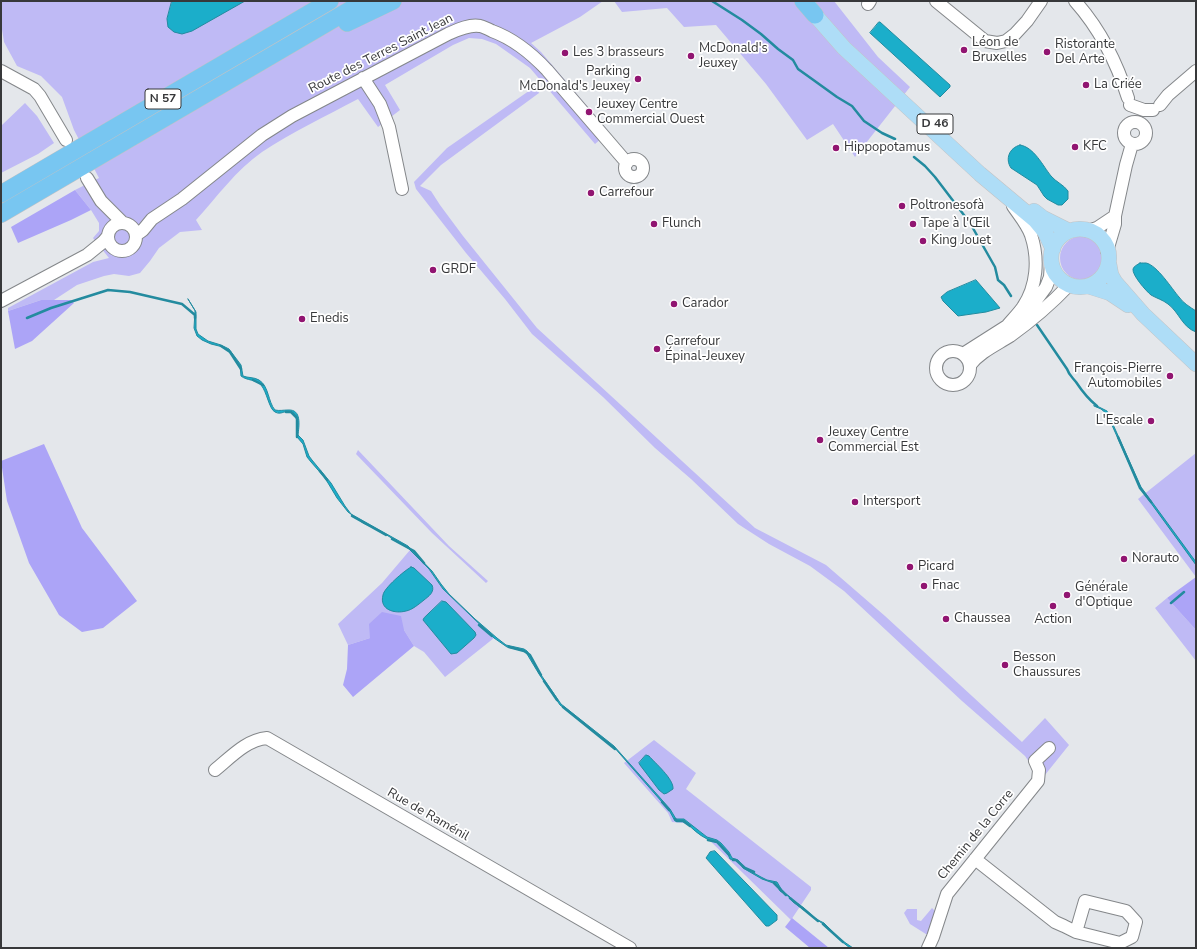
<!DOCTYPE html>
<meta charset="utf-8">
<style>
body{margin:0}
#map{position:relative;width:1197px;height:949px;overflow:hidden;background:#e4e7eb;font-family:"Nunito Sans",sans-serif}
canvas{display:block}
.frame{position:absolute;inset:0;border:2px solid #37383a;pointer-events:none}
</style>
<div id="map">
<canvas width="1197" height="949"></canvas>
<div class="frame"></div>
</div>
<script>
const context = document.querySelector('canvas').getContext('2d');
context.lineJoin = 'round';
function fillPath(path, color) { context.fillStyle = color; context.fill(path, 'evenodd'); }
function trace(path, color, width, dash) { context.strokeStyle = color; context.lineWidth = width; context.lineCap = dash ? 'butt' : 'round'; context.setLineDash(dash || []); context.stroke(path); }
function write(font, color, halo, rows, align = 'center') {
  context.font = font + ' "Nunito Sans",sans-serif'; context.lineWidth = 3.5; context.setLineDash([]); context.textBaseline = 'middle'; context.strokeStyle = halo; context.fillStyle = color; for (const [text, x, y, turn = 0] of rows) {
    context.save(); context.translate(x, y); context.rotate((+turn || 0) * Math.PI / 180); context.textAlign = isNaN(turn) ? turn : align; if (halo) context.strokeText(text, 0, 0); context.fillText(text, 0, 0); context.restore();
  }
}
const green = new Path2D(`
 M1,1H603L580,17L531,43L541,52L609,132L595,144L530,68L496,44L482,39L469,38L453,45L385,85L400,110L378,127L358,99C326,116 292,132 262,152C236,170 217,197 196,220L202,230L180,232L159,248L150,261L140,273L129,276L114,274L104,276L77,285L54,300H41L8,311V308L93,262L109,258L93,238L99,231V223L91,210L75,190L99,178L74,130L62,97L41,76L17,66L4,42L1,23Z
 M614,1H834L878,57L910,87L855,157L833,124L807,140L766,84L716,25L684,27L667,8L622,12Z
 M536,86L539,93L441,165L420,186L431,191L440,205L463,236L537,328L755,528L826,565L885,616L1022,742L1045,718L1069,745L948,896L937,913L929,936L910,924L904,913L907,909H917V920L921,921L932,908L937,913L941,900L950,883L1030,788L1035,778V771L1025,756L962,701L844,591L810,566L769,544L738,524L691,479L655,448L603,397L532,334L505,299L466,253L416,189L414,182L447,148Z
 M25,103L37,116L54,143L38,154L1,173V124L2,125Z
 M1060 258a22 22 0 1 1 44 0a22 22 0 1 1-44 0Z
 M358,450L449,546L488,581L486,583L432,533L356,454Z
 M1196,453V577L1138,499Z
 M410,550L429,569L443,589L494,638L445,677L424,652L414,646L404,630L370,638L348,645L338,624L382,583Z
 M1167,598L1196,630V661L1155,608Z
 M654,740L696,773L686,789L811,887V890L791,920L700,831L684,823L672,822L668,813L624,763Z`);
const forest = new Path2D(`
 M75,190L91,210L71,220L18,243L11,227Z
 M41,300H71L74,303L32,341L15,349L8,311Z
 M44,444L82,528L137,601L103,628L82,632L59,615L29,563L7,501L1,461Z
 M1196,577V630L1167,598Z
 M382,612L401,616L404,630L414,646L353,697L343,685L347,669L348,645L370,638L369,624Z
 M792,918L829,948H810L785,927Z`);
const water = new Path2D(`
 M172,1H245L192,31L182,34L174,32L168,27L167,19Z
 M879,22H880L950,85V87L940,97L870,33Z
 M1020,145C1034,147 1043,166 1051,176C1056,182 1064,185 1068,191V199L1062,205H1058L1047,199L1044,196L1037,185L1011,168C1005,159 1009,148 1020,145Z
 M1140,263C1142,263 1145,263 1146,263C1157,265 1172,289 1179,297C1183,303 1190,307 1196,311V332C1182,327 1179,312 1168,304C1163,300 1156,298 1151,295C1146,291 1132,275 1133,269C1134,266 1137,265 1140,263Z
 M976,280L1000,308L986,312L958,316L943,301L941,297L947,292Z
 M188,299L196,312V329L198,334L208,341L221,345L229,349L241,365L243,376C248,378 254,377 259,380C269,386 268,402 275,410C280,411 283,410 288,410C302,409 299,426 298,435L303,440L309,456L312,460L331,483L345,506L351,514L408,546L432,571L441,584L449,594L475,619L497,638L506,645L524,649L527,651L530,655L537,669L561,704L614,746L670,809L676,819H684L707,837L717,840L721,843L729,852L732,858L738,860L745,868L761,877L767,880L777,882L783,892L789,896L794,901L804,908L816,919L824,923L840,939L853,948H850L841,941L823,924L793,902L788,896L780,891L776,884L762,879L743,868L738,861L730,859C728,854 726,850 722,846C717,841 712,842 707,839C699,835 691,828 685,821H675L669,810L613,746L560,705L539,674L527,654L524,651L507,647L494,638L443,589L429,569L408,548L380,531L363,523L348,512L337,498L325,478L311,462L307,457L303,444L297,437C297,425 302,410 284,412C282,413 278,414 275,412C269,409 267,392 261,385C256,379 247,381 241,376L240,365L228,350L223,347L211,344L202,340L197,336L194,328L195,311Z
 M1095,405L1107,411L1141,487L1196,562V565L1140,488L1107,414L1101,409L1094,406Z
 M411,567L414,568L432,585C435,592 429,596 424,600C419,604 412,610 406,611C395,614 379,610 383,595C384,588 404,571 411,567Z
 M442,601L446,602L475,632L476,635L474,638L457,653L451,654L423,620L424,618Z
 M646,755L649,756C655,763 674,779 673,789L667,793L664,794L659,790L640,765L639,763Z
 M715,851L777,915V920L769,926H766L706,858L710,852Z`);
const stream = new Path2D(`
 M712,1L742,20L761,34L778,49L793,60L798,69L812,79L837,97L852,106L864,121L882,133L895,139
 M914,157L925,166L935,177L970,223L995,267L998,280L1004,285L1011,296
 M27,318L51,308L108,290L130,292L182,304L195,315V318
 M1037,325L1067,369C1069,375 1072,377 1076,382C1082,391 1088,399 1097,406
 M221,346L230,352L241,369
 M253,380L263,385
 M286,412H291L296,417L297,419V437
 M1118,437L1140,488L1151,502
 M320,471L327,480
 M352,516L386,535
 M392,539L414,551L424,563
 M1171,603L1184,592
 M479,625L492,636
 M509,647L524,651L530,655L541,675
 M544,681L557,700
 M563,707L615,749
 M662,802L669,810
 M675,819L677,821H683L690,826
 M708,840L717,842L729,855
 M733,860H736L745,868L754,872
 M774,883L786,895
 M790,898L818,921
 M823,924L843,942`);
const minor = new Path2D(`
 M936,1L985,41L997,43L1006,41L1015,34L1027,21L1041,1
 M1075,1C1100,29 1117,63 1128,98
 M868,4L870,1
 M1,71L34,89L40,96L66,140
 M363,78L380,104L389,127L402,189
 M1130,105L1144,110H1153
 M1160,105L1168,95L1196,71
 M1124 133a11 11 0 1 1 22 0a11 11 0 1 1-22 0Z
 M625 168a9 9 0 1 1 18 0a9 9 0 1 1-18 0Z
 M87,178L101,201L123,223
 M108 237a14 14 0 1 1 28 0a14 14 0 1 1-28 0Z
 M1088,231L1097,228L1115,216
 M136,235L143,230L152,219L182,199L262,135L292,116L448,34C457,30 469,24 480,26C484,27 488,29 492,31C514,39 531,53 547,70L627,163
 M1107,251L1115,224V216L1126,165L1132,144
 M1,301L87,255L103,242L108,236
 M1007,326C1012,320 1018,314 1023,307C1037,286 1039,259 1031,235C1027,224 1019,215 1013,206
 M936 368a17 17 0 1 1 34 0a17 17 0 1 1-34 0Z
 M963,354L1007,326L1032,306L1046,287L1050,277L1051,262
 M970,365C980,352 996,345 1010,336C1031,321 1051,304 1069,285
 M215,770C231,757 246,740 267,738L630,948
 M975,859L1055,922L1064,926L1076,932L1120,943L1132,937L1136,922L1126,911L1085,901L1076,932
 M928,948L933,937L947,894L1038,781L1039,770L1035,761L1049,748`);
const major = new Path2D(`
 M809,6L815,15L844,48L980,174L1035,220L1045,232L1053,249
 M1034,211L1043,218L1069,231
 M1051 258a29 29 0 1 1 58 0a29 29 0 1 1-58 0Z
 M1109,264L1111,275L1115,282L1143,314L1196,364
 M1088,286L1110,293L1128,305`);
const highway = new Path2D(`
 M803,1L815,15
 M347,23L393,1
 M1,194L330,1
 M1,214L365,1`);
const markers = [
 [964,50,4,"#911571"],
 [1047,52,4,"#911571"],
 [565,53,4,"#911571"],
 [691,56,4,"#911571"],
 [638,79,4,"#911571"],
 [1086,85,4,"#911571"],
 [589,112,4,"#911571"],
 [1075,147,4,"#911571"],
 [836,148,4,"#911571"],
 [591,193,4,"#911571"],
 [902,206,4,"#911571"],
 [654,224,4,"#911571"],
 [913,224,4,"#911571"],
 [923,241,4,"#911571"],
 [433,270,4,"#911571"],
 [674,304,4,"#911571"],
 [302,319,4,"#911571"],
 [657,349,4,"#911571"],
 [1170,376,4,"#911571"],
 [1151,421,4,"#911571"],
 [820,440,4,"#911571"],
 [855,502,4,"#911571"],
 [1124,559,4,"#911571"],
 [910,567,4,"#911571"],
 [924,586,4,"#911571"],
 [1067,595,4,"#911571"],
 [1053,606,4,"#911571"],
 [946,619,4,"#911571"],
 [1005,665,4,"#911571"]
];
const shields = [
 [163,99,36],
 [935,124,36]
];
const shieldNames = [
 ["N 57",163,99],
 ["D 46",935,124]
];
const poiNames = [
 ["Léon de",972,43],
 ["Bruxelles",972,58],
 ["Ristorante",1055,45],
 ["Del Arte",1055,60],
 ["McDonald's",699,49],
 ["Jeuxey",699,64],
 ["Les 3 brasseurs",573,53],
 ["Parking",630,72,"right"],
 ["McDonald's Jeuxey",630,87,"right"],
 ["La Criée",1094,85],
 ["Jeuxey Centre",597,105],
 ["Commercial Ouest",597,120],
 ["KFC",1083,147],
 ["Hippopotamus",844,148],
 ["Carrefour",599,193],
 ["Poltronesofà",910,206],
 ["Flunch",662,224],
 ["Tape à l'Œil",921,224],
 ["King Jouet",931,241],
 ["GRDF",441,270],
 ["Carador",682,304],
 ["Enedis",310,319],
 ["Carrefour",665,342],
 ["Épinal-Jeuxey",665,357],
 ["François-Pierre",1162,369,"right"],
 ["Automobiles",1162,384,"right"],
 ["L'Escale",1143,421,"right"],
 ["Jeuxey Centre",828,433],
 ["Commercial Est",828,448],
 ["Intersport",863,502],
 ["Norauto",1132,559],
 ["Picard",918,567],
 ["Fnac",932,586],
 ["Générale",1075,588],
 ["d'Optique",1075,603],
 ["Chaussea",954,619],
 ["Action",1053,620,"center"],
 ["Besson",1013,658],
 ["Chaussures",1013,673]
];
const streetNames = [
 ["Route des Terres Saint Jean",381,54,-27],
 ["Rue de Raménil",428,815,30],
 ["Chemin de la Corre",976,835,-51]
];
fillPath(green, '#bfbaf5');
fillPath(forest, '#aca4f7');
fillPath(water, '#1baeca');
trace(water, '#238b9f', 1);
trace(stream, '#238b9f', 2.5);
trace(minor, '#84878a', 14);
trace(major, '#c3c3c4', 16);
trace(highway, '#c3c3c4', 18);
trace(minor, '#fff', 12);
trace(major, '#aeddf7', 15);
trace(highway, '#78c6f1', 17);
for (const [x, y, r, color] of markers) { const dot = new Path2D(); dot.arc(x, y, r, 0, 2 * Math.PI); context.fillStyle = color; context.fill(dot); trace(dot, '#fff', 1.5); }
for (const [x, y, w] of shields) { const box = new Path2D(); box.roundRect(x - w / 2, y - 10, w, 20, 3); context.fillStyle = '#fff'; context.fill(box); trace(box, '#37383a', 1); }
write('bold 12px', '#37383a', null, shieldNames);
write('13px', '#37383a', '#fff', poiNames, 'left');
write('13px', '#37383a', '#fff', streetNames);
</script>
